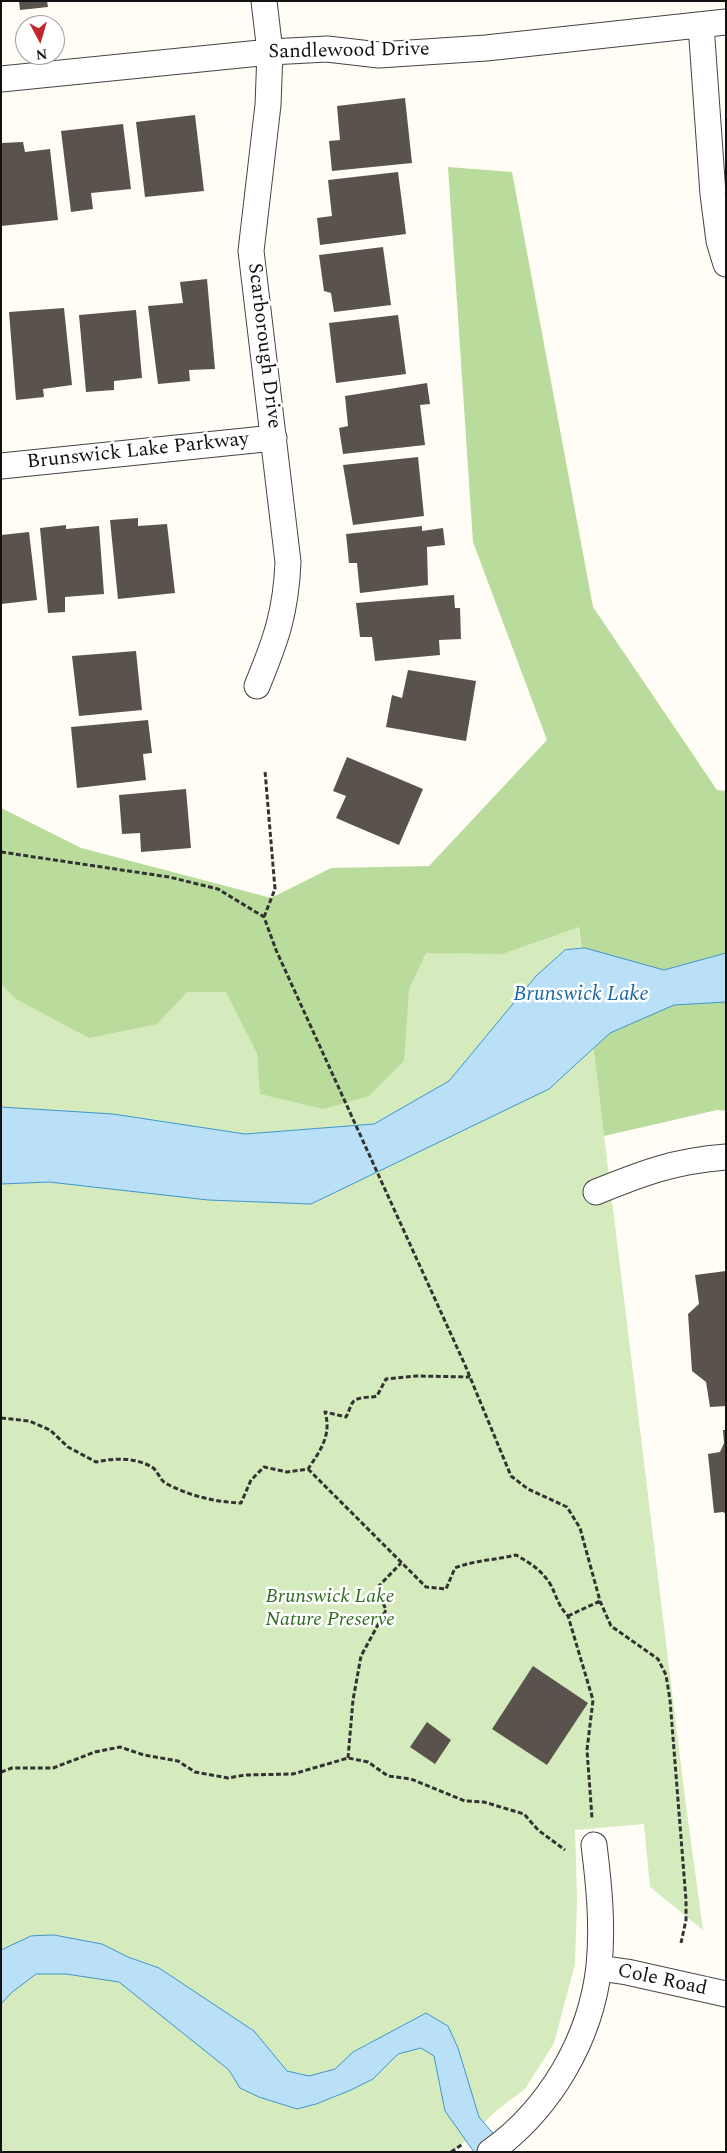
<!DOCTYPE html>
<style>
body{margin:0}
#map{position:relative;width:727px;height:2153px;overflow:hidden;background:#fffdf5;font-family:Spectral,serif}
canvas{display:block}
.frame{position:absolute;inset:0;border:2px solid #111;pointer-events:none}
.north{position:absolute;left:15px;top:15px;width:50px;height:50px;box-sizing:border-box;background:#fff;border:1px solid #a0a0a0;border-radius:50%;rotate:174deg;font-size:14px;font-weight:700;line-height:20px;text-align:center;color:#111}
.north::after{content:'';display:block;margin:auto;width:18px;height:22px;background:#c4262e;clip-path:polygon(50% 0,100% 100%,50% 72%,0 100%)}
</style>
<div id="map">
<canvas width="727" height="2153"></canvas>
<div class="frame"></div>
<div class="north">N</div>
</div>
<script>
const context = document.querySelector('canvas').getContext('2d');
context.lineJoin = 'round';
function fillPath(path, color) { context.fillStyle = color; context.fill(path, 'evenodd'); }
function trace(path, color, width, dash) { context.strokeStyle = color; context.lineWidth = width; context.lineCap = dash ? 'butt' : 'round'; context.setLineDash(dash || []); context.stroke(path); }
function write(font, color, halo, rows, align = 'center') {
  context.font = font + ' Spectral,serif'; context.lineWidth = 5; context.setLineDash([]); context.textBaseline = 'middle'; context.strokeStyle = halo; context.fillStyle = color; for (const [text, x, y, turn = 0] of rows) {
    context.save(); context.translate(x, y); context.rotate((+turn || 0) * Math.PI / 180); context.textAlign = isNaN(turn) ? turn : align; if (halo) context.strokeText(text, 0, 0); context.fillText(text, 0, 0); context.restore();
  }
}
const green = new Path2D(`
 M560,775L685,1798L703,1930L650,1887L644,1824L575,1830L577,1899L575,1964L554,2043L525,2089L497,2110L459,2147L451,2152H1V808L81,848L271,898L444,888Z`);
const forest = new Path2D(`
 M448,167L512,172L593,607L717,790L726,791V1111L717,1110L604,1136L579,927L502,954L426,953L409,989L404,1061L369,1096L323,1109L260,1094L257,1053L226,992H187L157,1024L89,1038L16,999L1,984V808L81,848L271,898L331,868L429,866L547,740L473,542Z`);
const water = new Path2D(`
 M585,948L664,970L726,953V1002L674,1005L610,1033L549,1089L311,1204L208,1200L49,1182L1,1184V1107L113,1114L245,1134L374,1124L449,1081L536,976L565,950Z
 M54,1935L102,1944L128,1957L159,1968L254,2031L287,2071L309,2076L335,2069L353,2052L426,2013L448,2026L458,2048L479,2117L509,2152H474L445,2111L434,2056L421,2048L398,2054L373,2079L351,2090L316,2104L297,2109L259,2097L240,2088L229,2070L119,1982L66,1974H36L11,1993L1,2004V1950L31,1936Z`);
const building = new Path2D(`
 M19,1H47L48,7L20,10Z
 M405,98L412,163L332,171L329,141L340,140L337,106Z
 M195,115L204,191L145,197L136,122Z
 M123,124L131,189L91,193L93,209L71,212L61,131Z
 M23,142L25,152L50,149L58,220L1,226V143Z
 M398,172L406,234L320,245L317,218L332,216L328,180Z
 M383,247L391,305L334,312L331,293L324,291L319,255Z
 M207,279L215,369L189,370L190,381L158,384L148,306L183,303L180,282Z
 M64,308L72,385L43,389L44,397L16,400L9,312Z
 M136,310L142,378L114,381V390L86,392L79,315Z
 M398,315L406,374L336,383L329,323Z
 M427,383L430,404L420,405L425,445L343,454L339,428L348,426L345,396Z
 M418,457L424,516L353,525L343,465Z
 M138,518V526L167,524L175,593L118,599L110,520Z
 M66,525V529L99,526L104,594L65,597V612L48,613L40,528Z
 M422,526V531L443,528L445,545L427,547L428,585L360,593L357,563H349L346,534Z
 M29,532L37,600L1,604V535Z
 M454,595L455,608H460L461,639L439,640L440,655L375,661L372,637H360L356,603Z
 M136,651L142,710L79,716L72,656Z
 M408,670L476,681L466,741L386,727L392,695L402,698Z
 M148,720L152,753L143,754L146,780L77,788L71,727Z
 M347,757L423,789L399,845L336,818L346,796L333,791Z
 M186,789L191,848L141,852L140,833L122,834L119,795Z
 M726,1271V1406L710,1407L706,1382L692,1371L688,1314L699,1304L695,1275Z
 M723,1430H726V1514L723,1512L714,1513L708,1454L720,1452L724,1443Z
 M533,1666L588,1703L547,1765L492,1729Z
 M427,1722L451,1740L435,1764L410,1747Z`);
const path = new Path2D(`
 M1,852L169,877L218,889L264,917L276,950L465,1365L511,1476L528,1489L567,1507L580,1528L600,1601L611,1626L658,1659L666,1675L670,1700L686,1900V1920L681,1943
 M264,917L275,889L265,771
 M1,1418L29,1421L50,1430L68,1447L96,1462C114,1458 134,1457 152,1467C158,1471 160,1481 167,1484C190,1496 215,1502 241,1503L251,1480L264,1467L287,1472L308,1469C320,1451 332,1435 325,1412L346,1417C349,1412 350,1406 353,1402C358,1396 370,1398 377,1396L386,1379L416,1376L470,1377
 M308,1469L426,1587L446,1589L455,1568C475,1560 496,1560 516,1555C530,1563 540,1569 549,1582C557,1595 556,1603 568,1616L593,1700L587,1750L592,1818
 M568,1616L600,1601
 M348,1758L353,1700L361,1656L386,1610L377,1588L401,1563
 M1,1772L12,1768H53L95,1752L120,1747L144,1755L178,1761L195,1772L228,1778L245,1775L293,1774L348,1758L368,1762L388,1776L411,1779L465,1801L484,1802L524,1814L538,1830L565,1850
 M451,2152L463,2144`);
const street = new Path2D(`
 M701,25L713,194L719,241L726,264
 M1,79L270,52L327,49L379,55L486,48L726,22
 M1,466L274,438
 M257,686C276,640 286,612 288,562L251,251L268,105L270,52L264,1
 M596,1192C643,1173 674,1161 726,1157
 M599,1968L627,1972L726,1994
 M490,2152C550,2109 591,2039 599,1966C603,1925 599,1885 594,1845`);
const streetNames = [
 ["Sandlewood Drive",349,52,-1],
 ["Scarborough Drive",263,346,83],
 ["Brunswick Lake Parkway",138,452,-6],
 ["Cole Road",662,1981,12]
];
const parkNames = [
 ["Brunswick Lake",330,1598],
 ["Nature Preserve",330,1621]
];
const waterNames = [
 ["Brunswick Lake",581,996]
];
fillPath(green, '#d5ebbd');
fillPath(forest, '#b9dc9c');
fillPath(water, '#b9e0f7');
trace(water, '#3f96cf', 1);
fillPath(building, '#5a524d');
trace(street, '#444', 27);
trace(path, '#333', 3, [5, 2.5]);
trace(street, '#fff', 25);
write('20px', '#111', '#fff', streetNames);
write('italic 20px', '#2f6b1f', '#fff', parkNames);
write('italic 21px', '#1768a6', '#fff', waterNames);
</script>
